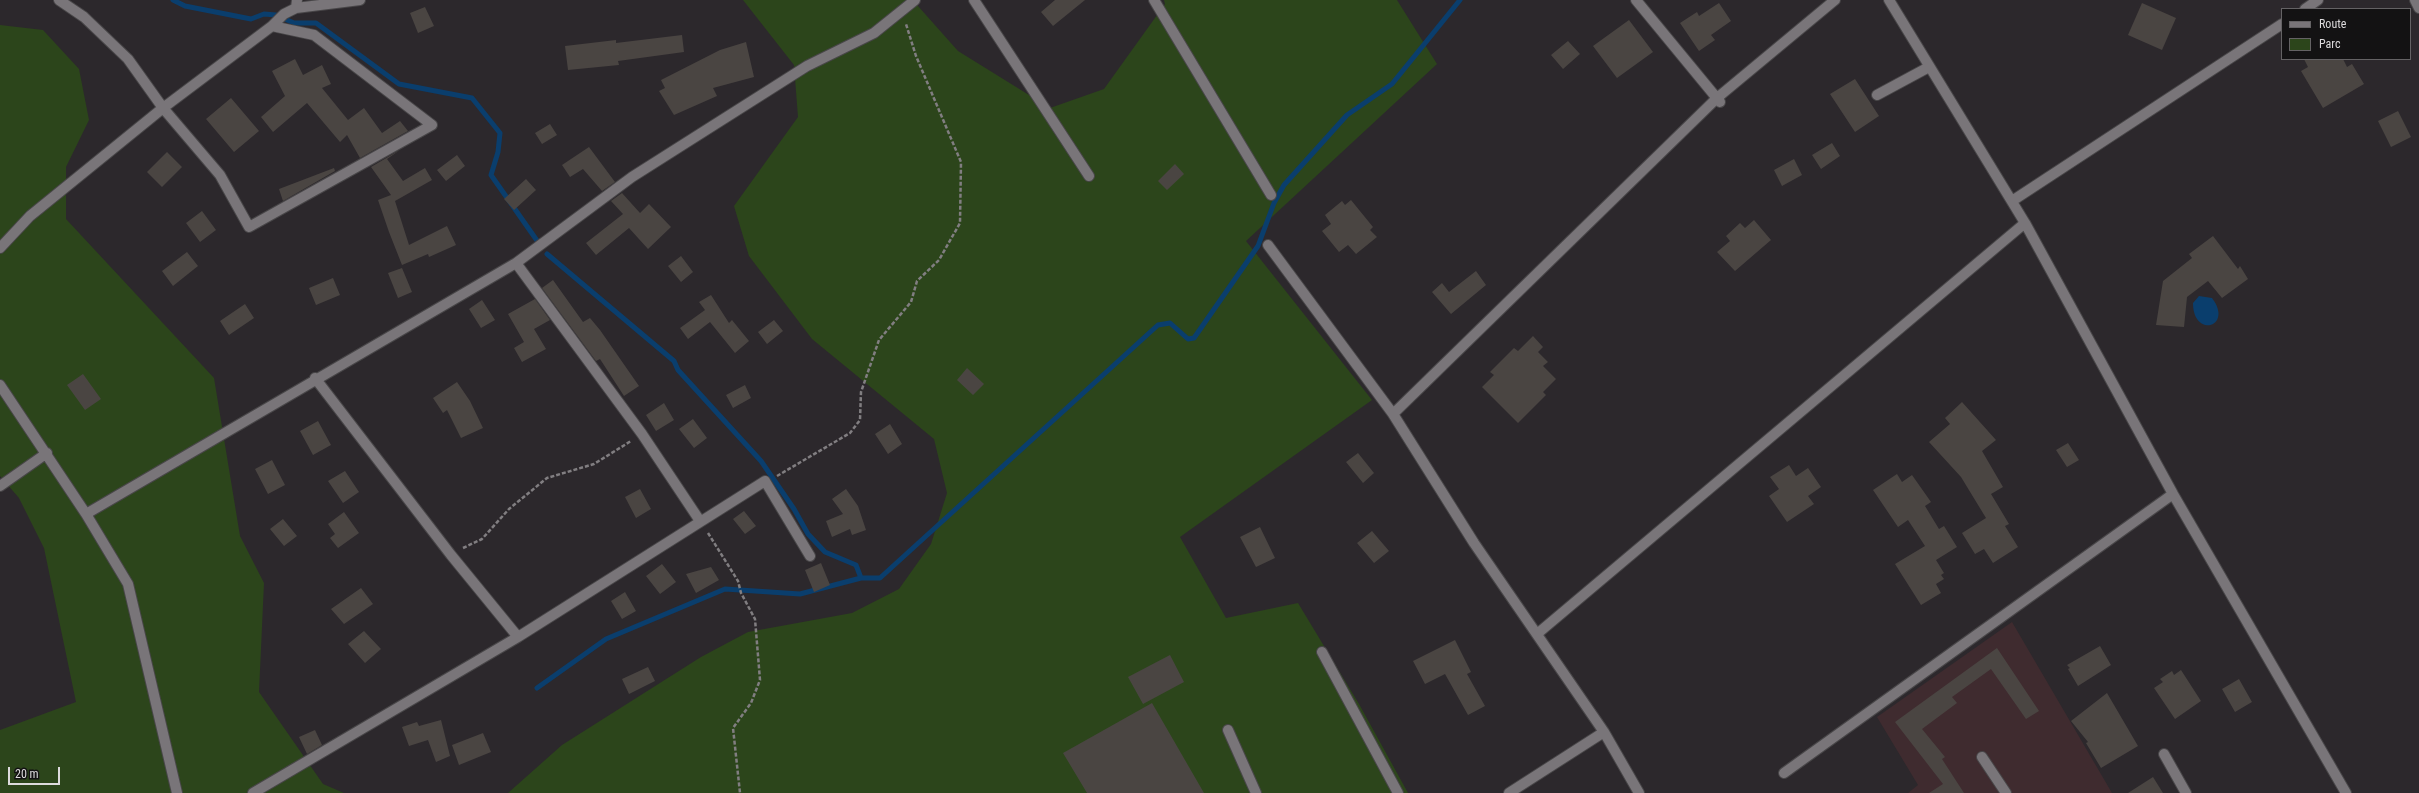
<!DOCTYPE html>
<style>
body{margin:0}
#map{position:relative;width:2419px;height:793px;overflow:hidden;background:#2c282c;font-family:"Roboto Condensed",sans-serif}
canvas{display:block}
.legend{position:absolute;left:2281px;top:8px;width:130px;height:52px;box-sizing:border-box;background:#131213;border:1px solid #646264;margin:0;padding:5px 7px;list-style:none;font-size:12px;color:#dddbdd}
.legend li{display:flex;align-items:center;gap:8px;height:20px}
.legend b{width:20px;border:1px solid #646264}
.scale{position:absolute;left:8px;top:767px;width:52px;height:18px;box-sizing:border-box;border:2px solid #dddbdd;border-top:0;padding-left:5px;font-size:12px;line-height:14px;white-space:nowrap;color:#dddbdd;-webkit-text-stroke:3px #131213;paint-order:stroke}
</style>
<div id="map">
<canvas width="2419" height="793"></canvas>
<ul class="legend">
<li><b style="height:5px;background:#797579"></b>Route</li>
<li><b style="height:11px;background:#2c451b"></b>Parc</li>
</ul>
<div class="scale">20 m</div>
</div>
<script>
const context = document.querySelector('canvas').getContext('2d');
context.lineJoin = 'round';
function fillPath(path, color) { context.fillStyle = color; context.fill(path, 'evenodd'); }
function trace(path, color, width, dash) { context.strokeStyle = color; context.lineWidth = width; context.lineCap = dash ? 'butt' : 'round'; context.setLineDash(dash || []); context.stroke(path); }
const industrial = new Path2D(`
 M2012,622L2112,793H1908L1918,785L1877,717Z`);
const green = new Path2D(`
 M743,0H916L918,6L958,51L1050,108L1104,89L1165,4L1164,0H1397L1437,64L1246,241L1372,400L1180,537L1226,618L1298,603L1359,704L1408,793H508L562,745L701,657L748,632L852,613L899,589L931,544L947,493L934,439L812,339L749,256L734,206L798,117L794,65Z
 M0,25L43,30L79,69L89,120L66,167V219L214,378L240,536L264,583L259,692L323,784L344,793H0V730L76,702L44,548L19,498L0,476Z`);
const water = new Path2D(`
 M2199,296L2212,298C2234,327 2193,339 2193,303Z`);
const stream = new Path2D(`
 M173,0L185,6L251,19L264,14L276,15L294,23H316L399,84L472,98L500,133L498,152L491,175L538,242
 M547,254L674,361L678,370L761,461L794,509L808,534L825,552L856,565L861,578H880L1158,325L1170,323L1188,339L1194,338L1258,246L1274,203L1284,185L1347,115L1392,84L1460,0
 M537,688L606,639L725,589L800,594L861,578`);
const building = new Path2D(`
 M1055,0H1085L1053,26L1041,12Z
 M1719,3L1731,21L1711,35L1715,40L1699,51L1680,23L1697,12L1699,16Z
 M2142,3L2176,18L2162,50L2128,35Z
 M425,7L434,26L418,33L410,13Z
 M1629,20L1653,52L1617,78L1593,46Z
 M682,35L684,52L618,61L619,65L568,70L565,46L616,40V43Z
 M1568,41L1580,54L1563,69L1551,55Z
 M746,42L754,77L713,88L717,96L674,115L659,91L665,88L661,80L720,50Z
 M295,59L303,75L322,65L331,84L322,88L348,120L364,108L382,133L400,121L408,131L360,158L347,135L340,142L307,103L273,132L261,117L285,96L272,71Z
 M2304,59H2343L2347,67L2352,64L2364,84L2323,108L2301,71L2308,67Z
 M1855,79L1879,116L1855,132L1830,94Z
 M231,98L259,131L234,152L206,119Z
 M2398,111L2411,137L2391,147L2378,121Z
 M550,124L557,135L542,144L535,133Z
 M1832,143L1840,156L1821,169L1812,155Z
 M589,147L615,182L602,191L583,169L570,177L562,165Z
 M400,150L387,159L403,181L425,168L432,180L395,201L409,245L447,226L456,245L429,257L428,254L402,265L389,232L378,200L391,195L371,167Z
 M167,152L182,167L162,187L147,172Z
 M457,155L465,166L446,181L437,170Z
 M1794,159L1802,175L1782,186L1774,170Z
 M1175,164L1184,174L1167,190L1158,181Z
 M334,168L335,171L283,201L279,189Z
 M526,179L536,190L514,210L504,199Z
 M622,193L640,213L649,204L671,227L648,249L629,228L596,255L586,243L623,214L611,201Z
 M1351,200L1373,227L1370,230L1377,237L1356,254L1348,245L1339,252L1322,231L1331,224L1325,215L1342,201L1345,205Z
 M202,211L216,230L200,242L186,223Z
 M1754,220L1771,240L1735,271L1717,252L1730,241L1726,236L1740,223L1745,228Z
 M2213,236L2238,269L2240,266L2248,279L2222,298L2208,281L2187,297L2184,327L2156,325L2163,281L2192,258L2189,254Z
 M187,252L198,266L173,286L162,271Z
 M681,256L693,272L681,282L668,266Z
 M402,268L412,292L398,298L388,273Z
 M1476,271L1486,285L1451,314L1432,292L1442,283L1449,292Z
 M333,278L340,295L316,305L309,288Z
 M553,280L583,322L590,318L600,330L639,386L624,396L600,359L596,361L542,288Z
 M711,295L729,323L732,320L749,341L735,353L710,322L688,339L680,328L705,310L699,302Z
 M535,299L550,320L534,329L546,349L522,362L514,348L524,342L508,314Z
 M482,300L495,320L481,328L469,309Z
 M245,304L254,318L229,335L220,321Z
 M774,320L783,331L767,344L758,332Z
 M1533,336L1543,347L1538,352L1548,362L1543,366L1556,379L1543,392L1546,395L1518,423L1482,387L1494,375L1490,372L1514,348L1518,351Z
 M967,368L984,384L973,395L957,380Z
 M83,374L101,399L85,410L67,385Z
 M457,382L470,401L483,428L461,438L447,410L443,413L433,398Z
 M745,385L751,398L733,408L726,395Z
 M1962,402L1996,440L1982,451L2003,487L1991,494L2009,524L2005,526L2018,547L1993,563L1984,549L1975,554L1962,533L1986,518L1961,477L1929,442L1950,424L1945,418Z
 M664,403L674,420L656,431L646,415Z
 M693,419L707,438L694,448L679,429Z
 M318,421L331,445L313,455L300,431Z
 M890,424L902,444L888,454L875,434Z
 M2068,443L2079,460L2067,467L2056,450Z
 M1358,453L1374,473L1363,483L1346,462Z
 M272,460L285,485L268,494L255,469Z
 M1789,465L1796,476L1808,468L1821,487L1808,496L1814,504L1787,522L1769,496L1779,489L1770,477Z
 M345,471L359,492L343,503L328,481Z
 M1897,474L1902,482L1912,475L1931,502L1925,506L1939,529L1944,526L1957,547L1936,560L1944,573L1941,575L1944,579L1936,584L1941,593L1921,605L1895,564L1925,546L1908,520L1898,527L1873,490Z
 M640,489L651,509L636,518L625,497Z
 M846,489L858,506L866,530L852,535L850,529L832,537L826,521L843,514L832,499Z
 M744,511L756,526L745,534L733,519Z
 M344,512L359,533L338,548L330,538L335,534L328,524Z
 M283,519L297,536L284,546L270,529Z
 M1260,527L1275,558L1256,567L1240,537Z
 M1372,531L1389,551L1374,563L1357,543Z
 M821,563L830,585L814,592L805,570Z
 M662,564L676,582L660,594L646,576Z
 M711,567L719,580L696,593L686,574Z
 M361,588L373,604L344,624L331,609Z
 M625,592L636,611L622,619L611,601Z
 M364,631L381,649L365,663L348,644Z
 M1455,640L1471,672L1467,674L1485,706L1468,715L1445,674L1425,684L1413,661Z
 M2100,646L2111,665L2078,686L2068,669L2070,668L2067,665Z
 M1997,648L2039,711L2026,719L1991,669L1952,697L1957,703L1922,729L1945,757L1942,759L1964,793H1929L1943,784L1895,722Z
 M1170,655L1184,682L1143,704L1128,677Z
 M648,667L655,681L629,694L622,679Z
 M2181,670L2201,701L2175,719L2154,688L2163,682L2160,679L2172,671L2174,675Z
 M2239,679L2252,702L2235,712L2222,689Z
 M2107,693L2138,746L2101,768L2086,743L2088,742L2071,721Z
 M1152,703L1204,793H1087L1063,753Z
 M441,720L450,756L436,762L428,740L409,746L402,727L417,722L419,726Z
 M315,730L322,745L307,754L299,737Z
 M483,733L491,752L459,765L452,745Z
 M2153,777L2163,793H2128Z`);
const path = new Path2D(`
 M777,476L850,433L860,420L861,392L879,340L911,302L917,281L939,260L960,223L961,162L916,56L906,24
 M708,533L738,581L741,593L755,619L760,680L751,703L733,728L740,793
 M463,548L482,539L509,509L547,478L594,464L631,441`);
const minor = new Path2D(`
 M59,0L84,17L128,59L163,108L220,175L249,227L432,125L314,35L272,26
 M974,0L1089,176
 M1154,0L1271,195
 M1636,0L1720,102
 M1889,0L2025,223L2173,494L2346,793
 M2415,0L2419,8
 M296,8L360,0
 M2305,9L2318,0
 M1877,95L1929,67
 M2012,201L2282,24
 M1268,245L1393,414L1474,543L1604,732L1639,793
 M0,248L30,216L163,108L272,26L284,14L296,8L297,0
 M516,263L642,434L700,521
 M315,378L451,555L518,637
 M0,385L86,514L128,584L177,793
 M1393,414L1717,98L1835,0
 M0,486L47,453
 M86,514L516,263L632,177L807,66L874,33L915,0
 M1537,634L2025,223
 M1322,652L1398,793
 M1228,730L1256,793
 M2164,754L2186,793
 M1982,757L2006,793
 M1784,773L2173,494
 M253,793L518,637L765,481L810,556
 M1509,793L1604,732`);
fillPath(industrial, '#3f2b2f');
fillPath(green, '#2c451b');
fillPath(water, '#0a3e6d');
trace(stream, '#0a3e6d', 5);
fillPath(building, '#4a4542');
trace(minor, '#484648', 12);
trace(path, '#817e81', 2.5, [4, 2]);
trace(minor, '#797579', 10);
</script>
